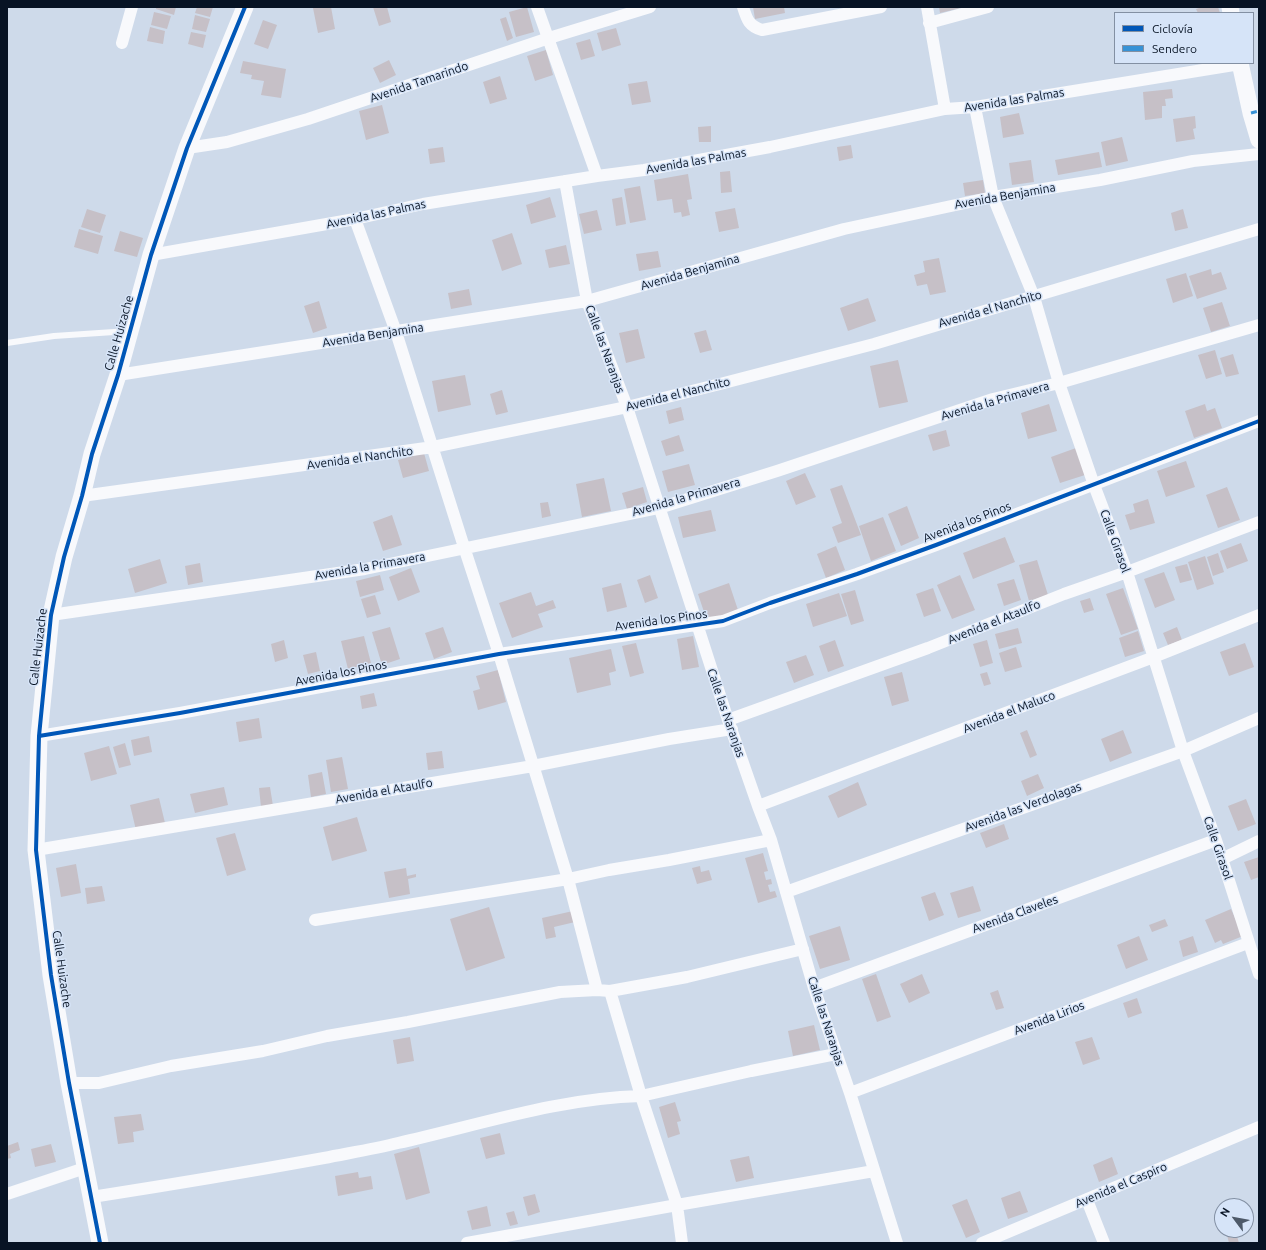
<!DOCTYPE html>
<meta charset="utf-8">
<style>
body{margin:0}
#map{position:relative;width:1266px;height:1250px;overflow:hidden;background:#cedaea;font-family:Ubuntu,sans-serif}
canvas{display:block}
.frame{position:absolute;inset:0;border:8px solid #071324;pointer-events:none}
.legend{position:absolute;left:1114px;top:12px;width:140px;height:52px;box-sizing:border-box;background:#d6e4f8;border:1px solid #8390a3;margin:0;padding:5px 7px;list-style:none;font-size:12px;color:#071324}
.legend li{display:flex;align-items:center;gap:8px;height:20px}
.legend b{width:20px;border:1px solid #8390a3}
.north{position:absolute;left:1214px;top:1198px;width:40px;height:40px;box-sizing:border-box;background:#d6e4f8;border:1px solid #8390a3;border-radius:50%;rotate:302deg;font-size:11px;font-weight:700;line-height:16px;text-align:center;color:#071324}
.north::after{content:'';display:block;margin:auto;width:14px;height:18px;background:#4d5969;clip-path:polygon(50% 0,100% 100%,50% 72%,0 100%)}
</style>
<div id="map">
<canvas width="1266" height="1250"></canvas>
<div class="frame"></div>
<ul class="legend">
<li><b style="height:5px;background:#0057b8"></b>Ciclovía</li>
<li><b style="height:5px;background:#3792d6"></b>Sendero</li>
</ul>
<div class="north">N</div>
</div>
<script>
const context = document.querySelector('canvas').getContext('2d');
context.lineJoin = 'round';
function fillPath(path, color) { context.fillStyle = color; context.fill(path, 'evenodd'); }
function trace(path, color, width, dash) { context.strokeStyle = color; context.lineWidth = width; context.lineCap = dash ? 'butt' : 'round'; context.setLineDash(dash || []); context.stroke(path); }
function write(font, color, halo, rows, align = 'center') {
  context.font = font + ' Ubuntu,sans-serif'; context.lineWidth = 3; context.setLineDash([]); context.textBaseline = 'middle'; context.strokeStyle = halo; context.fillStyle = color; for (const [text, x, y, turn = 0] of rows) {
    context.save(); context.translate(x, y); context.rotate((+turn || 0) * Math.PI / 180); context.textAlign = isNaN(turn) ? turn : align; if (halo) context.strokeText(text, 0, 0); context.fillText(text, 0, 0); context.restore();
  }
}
const building = new Path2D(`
 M156,7H176L174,15L156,9Z
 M197,7H213L210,17L195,13Z
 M319,7H331L335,29L318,33L313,8Z
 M373,7H387L391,22L379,26Z
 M527,7L534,32L516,37L509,12Z
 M753,7H784L785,13L755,19Z
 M939,7H961V8L940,13Z
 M1202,7H1218L1220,13H1198L1196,9Z
 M154,12L171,16L167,29L151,25Z
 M195,15L210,19L206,32L192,29Z
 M506,17L513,38L507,41L500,19Z
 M263,20L277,25L268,49L254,44Z
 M150,27L165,31L163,44L147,41Z
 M616,28L621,45L602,51L597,33Z
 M191,32L206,35L203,48L188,44Z
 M590,39L595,56L581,60L576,43Z
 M546,50L553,75L535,81L527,56Z
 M389,60L396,75L380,83L373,68Z
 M243,61L286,69L281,98L261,95L264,81L251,79L252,75L240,73Z
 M500,76L507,99L490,104L483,82Z
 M647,81L651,102L632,105L628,84Z
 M1172,89L1173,98L1165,99L1166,106H1162V118L1145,120L1143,92Z
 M382,105L389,133L366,140L359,111Z
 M1019,113L1024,134L1003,138L1000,117Z
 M1195,116L1196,128L1193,129L1195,139L1176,142L1173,119Z
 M711,126V142H699L698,127Z
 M1122,137L1128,161L1106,166L1101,142Z
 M851,145L853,158L839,161L837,147Z
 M443,147L445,162L430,164L428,149Z
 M1099,152L1102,167L1058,175L1055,160Z
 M1031,160L1034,182L1012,185L1009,163Z
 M730,171L732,192L721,193L720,172Z
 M688,174L692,199L687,200L690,215L682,217L681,212L674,213L672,199L657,201L654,180Z
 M983,180L985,193L965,196L963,183Z
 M640,186L646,220L630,223L624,189Z
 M550,197L556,217L531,224L526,205Z
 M622,197L626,224L616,226L612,199Z
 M735,208L739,228L719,232L715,212Z
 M87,209L106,215L100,233L81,227Z
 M1183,209L1188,228L1175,231L1171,213Z
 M597,210L602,230L584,234L579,214Z
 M79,229L103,236L98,254L74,247Z
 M120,231L143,238L137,257L114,251Z
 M512,233L522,264L502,271L492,240Z
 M566,245L570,264L549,268L545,250Z
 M658,251L661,267L639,271L636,254Z
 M939,258L946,292L930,295L927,284L917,286L914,275L925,272L923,261Z
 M1211,269L1212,275L1221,272L1227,289L1197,299L1189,276Z
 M1186,273L1193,296L1173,303L1166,279Z
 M469,289L472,305L451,309L448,293Z
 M868,298L876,321L848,331L840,308Z
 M319,301L327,328L313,333L304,306Z
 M1222,302L1230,326L1211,332L1203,308Z
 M638,329L645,358L626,363L619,333Z
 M706,330L712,350L700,353L694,333Z
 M1215,350L1222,374L1206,379L1198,355Z
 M1233,354L1239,374L1226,377L1220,358Z
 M898,360L908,402L879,408L870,366Z
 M465,375L471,405L438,412L432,381Z
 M502,390L508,412L496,415L490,394Z
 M1049,404L1057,431L1028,439L1021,413Z
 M1205,404L1207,411L1215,408L1222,428L1194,438L1185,411Z
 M681,407L684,420L669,424L666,411Z
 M946,430L950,446L933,451L928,435Z
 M679,435L684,451L666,456L661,441Z
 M1076,448L1085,475L1060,483L1051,457Z
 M424,453L429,471L403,478L398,460Z
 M1186,461L1195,487L1166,497L1157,471Z
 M689,464L695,485L668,492L662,471Z
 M805,473L816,497L796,505L786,481Z
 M604,478L611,511L582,517L576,484Z
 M842,485L861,535L838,543L832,527L842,523L830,489Z
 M643,487L647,502L627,509L622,493Z
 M1227,487L1240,520L1218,528L1206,495Z
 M1148,499L1155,523L1130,530L1125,515L1135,512L1133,504Z
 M548,502L551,516L542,518L540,503Z
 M907,506L919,538L901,546L888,514Z
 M711,510L716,531L683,538L678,517Z
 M392,515L402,545L383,551L373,522Z
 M883,517L896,551L871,561L859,526Z
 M1005,537L1015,562L973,579L963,553Z
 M1241,543L1248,561L1227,569L1220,551Z
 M836,546L845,570L826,578L817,554Z
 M1218,553L1224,572L1213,576L1207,557Z
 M1205,556L1214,584L1197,590L1188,562Z
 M160,559L167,583L135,593L128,569Z
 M1037,560L1048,595L1029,601L1019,565Z
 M200,563L203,582L188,585L185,566Z
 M1187,564L1192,580L1180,583L1175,567Z
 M411,568L420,592L398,601L389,577Z
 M1164,572L1175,600L1155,608L1144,579Z
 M380,575L384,590L360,597L356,581Z
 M650,575L658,598L645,603L637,580Z
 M960,575L975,610L952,619L937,585Z
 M1014,579L1021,600L1004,606L997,584Z
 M621,583L627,607L607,612L602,588Z
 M729,583L738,610L707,621L698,594Z
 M933,588L941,611L924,617L916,594Z
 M1123,588L1138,629L1121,635L1106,594Z
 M855,590L864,621L851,625L841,594Z
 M531,592L536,606L553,600L556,608L538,614L543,627L512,638L499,603Z
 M839,593L847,616L813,627L806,604Z
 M375,595L381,614L367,618L361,599Z
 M1090,598L1094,610L1084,613L1080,601Z
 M390,627L400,659L382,665L372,632Z
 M443,627L452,652L434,659L425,633Z
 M1177,627L1182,640L1168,645L1163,633Z
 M1018,628L1022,643L999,649L995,634Z
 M1138,631L1144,651L1125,657L1119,638Z
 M364,636L371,663L348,669L341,641Z
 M693,636L699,667L682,670L677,639Z
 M284,640L288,658L275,662L271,644Z
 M835,640L844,666L828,672L819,646Z
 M987,640L993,663L980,667L973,644Z
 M636,643L644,673L630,677L622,646Z
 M1245,643L1254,667L1229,676L1220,652Z
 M1016,647L1022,667L1005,672L999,653Z
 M611,649L616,671L609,673L611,685L577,693L569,658Z
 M316,652L320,671L308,674L303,655Z
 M806,655L814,675L794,683L786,662Z
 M498,670L506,702L478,710L473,691L480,689L476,676Z
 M902,672L909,701L892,706L884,677Z
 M987,672L991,684L984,686L980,674Z
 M374,693L377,706L362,709L360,696Z
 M259,718L262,738L239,742L236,722Z
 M1027,730L1037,755L1030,758L1020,733Z
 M1123,730L1132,753L1110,762L1101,739Z
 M149,736L152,752L134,756L131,740Z
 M125,743L131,765L119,768L113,747Z
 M109,746L117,774L91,781L84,753Z
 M442,751L444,768L428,770L426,753Z
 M342,757L348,789L331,792L326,760Z
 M322,772L326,794L311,797L308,775Z
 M1038,774L1044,788L1027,796L1021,781Z
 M858,782L867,805L838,818L828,796Z
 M224,787L228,805L195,813L190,794Z
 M270,787L273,806L261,807L259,788Z
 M159,798L165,823L136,830L130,805Z
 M1246,799L1256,824L1238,831L1228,806Z
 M357,817L367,851L332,861L323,827Z
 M1004,824L1009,839L986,848L980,833Z
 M235,833L246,870L227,876L216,838Z
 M763,853L768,871L764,872L766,880L771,879L772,884L768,885L770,892L775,891L777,897L758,903L745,858Z
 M1259,857V877L1251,880L1244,862Z
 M76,864L81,893L61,897L56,868Z
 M700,866L701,872L709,870L712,880L697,884L692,868Z
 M406,868L407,876L416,874V877L408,879L410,894L389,898L384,872Z
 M102,886L105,901L87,904L85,888Z
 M973,886L981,911L958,918L950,893Z
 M935,892L944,915L929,921L921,897Z
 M489,907L505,958L466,971L450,919Z
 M1231,909L1243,936L1223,944L1221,940L1215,943L1205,920Z
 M573,911L575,922L554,927L556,937L546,939L542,918Z
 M1165,919L1168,926L1152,932L1149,925Z
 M840,926L850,960L820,969L809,936Z
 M1139,936L1148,960L1126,969L1117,945Z
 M1193,936L1198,952L1183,957L1179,941Z
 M876,974L891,1017L877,1022L862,979Z
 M922,974L930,993L909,1003L900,984Z
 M998,990L1004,1008L996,1010L990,993Z
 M1137,998L1142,1013L1128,1018L1123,1003Z
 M814,1025L820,1050L793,1056L788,1031Z
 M410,1037L414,1061L397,1064L393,1040Z
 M1092,1037L1100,1059L1083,1065L1075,1042Z
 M675,1102L681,1121L677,1122L680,1134L668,1138L659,1107Z
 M141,1114L144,1130L133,1132L134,1142L118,1144L114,1117Z
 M500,1133L505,1154L486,1159L480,1138Z
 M18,1142L20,1150L10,1154L11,1158L7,1159V1146Z
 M51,1144L56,1162L35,1167L31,1149Z
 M419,1147L430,1193L406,1200L394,1154Z
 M749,1156L754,1178L736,1182L730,1160Z
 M1112,1157L1118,1174L1099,1182L1093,1165Z
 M358,1172L359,1178L371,1176L373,1189L338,1196L335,1176Z
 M1020,1191L1028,1212L1008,1219L1001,1198Z
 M535,1194L540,1212L528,1216L523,1197Z
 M967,1199L980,1232L966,1238L952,1205Z
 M487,1206L491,1226L472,1230L467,1211Z
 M514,1211L518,1224L510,1226L506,1213Z
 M1236,1233L1239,1243H1229L1227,1235Z`);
const lane = new Path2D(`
 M7,343L54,336L129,331`);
const street = new Path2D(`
 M537,7L597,176
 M743,7C747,20 749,26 762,30L881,7
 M927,7L945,109
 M929,23L988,7
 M122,43L132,7
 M975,107L993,197L1034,297L1059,383L1094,485L1127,572L1183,751L1216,840L1259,974
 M187,148L227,142L308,119L549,38L650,7
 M565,181L587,301L627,407L728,720L758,806L771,840L814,988L850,1093L897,1243
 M355,219L396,332L464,547L499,654L568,879L597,990
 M151,255L355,219L423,204L597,176L644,170L770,147L945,109L975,107L1240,64
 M118,375L587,301L844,229L993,197L1100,180L1193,161L1259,154
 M82,496L433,447L627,407L720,384L874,344L1259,229
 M51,615L365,569L659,508L777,471L993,399L1059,383L1259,325
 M728,720L928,648L1064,594L1127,572L1259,522
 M39,736L180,713L499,654L723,621L770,603L857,574L936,545L1259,421
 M758,806L1154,657L1259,615
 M36,850L533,766L669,739L732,729
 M1222,859L1259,841
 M786,892L1183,751L1259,718
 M315,920L568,879L609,870L669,860L771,840
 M814,988L1216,840
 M610,991L641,1096L677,1205L682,1243
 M69,1083H99L171,1066L263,1051L327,1036L408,1022L560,992L597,990L610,991L687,977L803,949
 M850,1093L1248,943
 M7,1194L85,1168
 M92,1197C169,1185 247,1172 324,1158C349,1153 374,1149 398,1143C479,1125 559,1098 641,1096L751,1071L836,1054
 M1087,1200L1104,1243
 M467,1243L677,1205L874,1171
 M982,1243L1259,1127`);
const secondary = new Path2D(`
 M1230,7L1231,13
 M1240,63L1251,113L1259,140
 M100,1243L69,1083L51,975L36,850L39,736L51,615L64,557L82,496L92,454L118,375L151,255L187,148L245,7`);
const quiet = new Path2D(`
 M1251,113L1259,111`);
const cycleway = new Path2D(`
 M39,736L180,713L499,654L723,621L770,603L857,574L936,545L1259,421
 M100,1243L69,1083L51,975L36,850L39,736L51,615L64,557L82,496L92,454L118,375L151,255L187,148L245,7`);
const streetNames = [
 ["Avenida Tamarindo",419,82,-19],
 ["Avenida las Palmas",1014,100,-9],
 ["Avenida las Palmas",696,161,-10],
 ["Avenida Benjamina",1005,196,-10],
 ["Avenida las Palmas",376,214,-12],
 ["Avenida Benjamina",690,272,-16],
 ["Avenida el Nanchito",990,309,-16],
 ["Calle Huizache",119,333,-74],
 ["Avenida Benjamina",373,335,-9],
 ["Calle las Naranjas",605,349,70],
 ["Avenida el Nanchito",678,394,-14],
 ["Avenida la Primavera",995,401,-16],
 ["Avenida el Nanchito",360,458,-8],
 ["Avenida la Primavera",686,497,-16],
 ["Avenida los Pinos",967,522,-21],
 ["Calle Girasol",1115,541,70],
 ["Avenida la Primavera",370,566,-10],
 ["Avenida los Pinos",661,620,-8],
 ["Avenida el Ataulfo",994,622,-22],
 ["Calle Huizache",38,647,-83],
 ["Avenida los Pinos",341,673,-11],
 ["Avenida el Maluco",1009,712,-21],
 ["Calle las Naranjas",726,713,71],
 ["Avenida el Ataulfo",384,791,-10],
 ["Avenida las Verdolagas",1023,807,-20],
 ["Calle Girasol",1218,848,71],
 ["Avenida Claveles",1015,914,-20],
 ["Calle Huizache",62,969,82],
 ["Avenida Lirios",1049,1018,-21],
 ["Calle las Naranjas",826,1021,72],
 ["Avenida el Caspiro",1121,1185,-23]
];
fillPath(building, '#c6c0c7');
trace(lane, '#f8f9fc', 6);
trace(street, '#f8f9fc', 12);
trace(secondary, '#f8f9fc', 17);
trace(quiet, '#3792d6', 3, [6, 3]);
trace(cycleway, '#0057b8', 4);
write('12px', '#071324', '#d6e4f8', streetNames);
</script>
